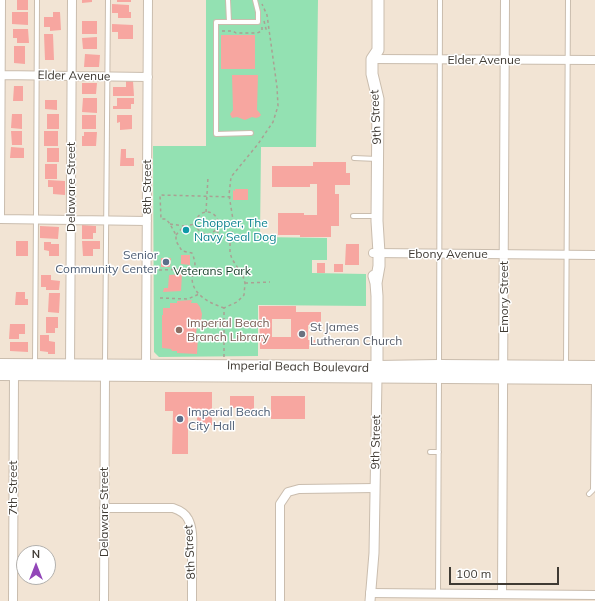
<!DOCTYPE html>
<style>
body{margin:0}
#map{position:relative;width:595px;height:601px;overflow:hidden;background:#f2e4d4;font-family:Mulish,sans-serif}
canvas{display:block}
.north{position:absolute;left:16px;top:545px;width:40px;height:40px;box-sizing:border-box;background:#fff;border:1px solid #b2b0ad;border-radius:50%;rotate:0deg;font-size:11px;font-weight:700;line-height:16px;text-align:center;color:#3f3a33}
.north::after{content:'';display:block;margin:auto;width:14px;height:18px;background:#9246b8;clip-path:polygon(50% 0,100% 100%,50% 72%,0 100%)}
.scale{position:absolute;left:449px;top:567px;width:110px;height:18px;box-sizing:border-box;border:2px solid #3f3a33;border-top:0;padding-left:5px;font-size:12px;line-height:14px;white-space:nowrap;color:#3f3a33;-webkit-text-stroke:3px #fff;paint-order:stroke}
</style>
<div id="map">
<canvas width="595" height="601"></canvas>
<div class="north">N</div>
<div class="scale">100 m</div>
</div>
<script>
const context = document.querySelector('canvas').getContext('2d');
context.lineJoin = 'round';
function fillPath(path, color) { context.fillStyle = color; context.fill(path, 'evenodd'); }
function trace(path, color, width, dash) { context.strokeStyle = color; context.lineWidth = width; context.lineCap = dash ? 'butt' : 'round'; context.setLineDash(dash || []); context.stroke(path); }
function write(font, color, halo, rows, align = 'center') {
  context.font = font + ' Mulish,sans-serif'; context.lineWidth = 3; context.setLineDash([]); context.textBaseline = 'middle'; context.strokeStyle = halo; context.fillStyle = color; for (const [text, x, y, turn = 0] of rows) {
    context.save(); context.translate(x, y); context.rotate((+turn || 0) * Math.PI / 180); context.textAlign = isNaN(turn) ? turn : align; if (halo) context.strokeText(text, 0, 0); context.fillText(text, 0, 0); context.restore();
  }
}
const green = new Path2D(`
 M206,0H318L316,147H261L260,237L327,238V260H312V273L366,274V306L258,305V356L159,357L154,352L153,146H206Z`);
const building = new Path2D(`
 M17,0H28V10H17Z
 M82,0H92V2L82,3Z
 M117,0H131V2H117Z
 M112,4L129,5V12H131V18H118V13H112Z
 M12,12H28V25L12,24Z
 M53,12H60L61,30L50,31V27H44V17H53Z
 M82,21H97V34H82Z
 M112,24L133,25V39H118V32H112Z
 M13,29H28L29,43H17V38H13Z
 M44,34H53L54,60H45Z
 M221,35H255V69H221Z
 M97,37V49H83L82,38Z
 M14,46H25V64L14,63Z
 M85,54L100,55L99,67H84Z
 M232,75H258L257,110L259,112L261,115L259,117L256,118L252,117L245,120L237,117L232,118L230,114L233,110Z
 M126,81H133L134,96H113V87H126Z
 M82,83H97L96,94H82Z
 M14,86H23V101H13Z
 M83,98H97V113L82,112Z
 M117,98H134V104H131V109H113V106H117Z
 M45,100H57V110L45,109Z
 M12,114H22V129L11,128Z
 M47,114H59V129H47Z
 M82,115H96V129H82Z
 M117,115H132V129L120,130V122L117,123Z
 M11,131H22V145H12Z
 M44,131H58V146H44Z
 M84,132H97L96,146H82V136H84Z
 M11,147L24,148V158H10Z
 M47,148H59V162H47Z
 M121,149H126V158H134V166H120Z
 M313,162H346V173H350V185H335V194H339V226H331V237H300V235H278V213H304V215H317V184H310V187H272V166H313Z
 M45,164H57V179H45Z
 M48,180L65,181V195L53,194V187H48Z
 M235,189H248V200H233V190L235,191Z
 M82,225L96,226V233H93V239H82Z
 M40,226L59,227L58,239L40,238Z
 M16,241H28V256H16Z
 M82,241H100V249H93V256H83Z
 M44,242H51V244H59V256H49V251L44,250Z
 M346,244H359V265H345Z
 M181,255H190V265L181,264Z
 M161,258H171L170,267H161Z
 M317,263H325V273H317Z
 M334,264H343V272H334Z
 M182,274L181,291L163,292L164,288H168L169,275Z
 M41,275H51V280L60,281L59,290H46V287H41Z
 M16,292H25V299H28V305H15Z
 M49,293H60L59,313L48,312Z
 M192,300L191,303H197L200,307L202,314L201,322L198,327H197L196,334H195V335H198L197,354L177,353V351H172L171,349L162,348V315H163V308H170V303H177V301Z
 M259,306H296V312H321V325H308V340H315V345H309V349H260ZM272,319H291V337H272Z
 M46,317H58V328H55V333H46Z
 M10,324H25V334H19V339H9Z
 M40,335H49V341L55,342V354H48V352L40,351Z
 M10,342H28V352L10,351Z
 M165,392H212V425L197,424V414H188V454H172L173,411H165Z
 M230,396H254V415H235L236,408H230Z
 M271,396H305V419H271Z`);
const path = new Path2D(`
 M264,21L266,29H268
 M222,31H233L236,33H257L262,31V26
 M196 223a11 11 0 1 1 22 0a11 11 0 1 1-22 0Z
 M206,212L208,177
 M170,224L184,226
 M216,231L230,239
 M176,235L184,226L195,224
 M159,270L190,269L192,277
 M245,283L270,282
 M160,298L188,299L199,294
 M224,308C213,304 200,299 194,287C193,285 192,281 192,278C196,268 196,263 192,253L182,251L176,241V235L170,224L166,219H161L160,195L233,197
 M224,357V308L237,302L244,295L245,283L243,276L232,259L230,253V239L234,226L229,195L231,177L258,144L273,122L278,106L277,87L267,15L262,4`);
const service = new Path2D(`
 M228,0L229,22
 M251,133L216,134V22H258V12L255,0
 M354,158L377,159
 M353,216H377
 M35,364L36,215L37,0
 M105,364L108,0
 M566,365L568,0
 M439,366L440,0
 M430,452H439
 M589,494L593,490L594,380
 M438,594L439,378`);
const minor = new Path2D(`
 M372,59L595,60
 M0,75L148,77
 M0,215L1,0
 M0,219L147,221
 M373,253L595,255
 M70,369L72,0
 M146,369L148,0
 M104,508H173C179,510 185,513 188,519C194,530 192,545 192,557C192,571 192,586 192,601
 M370,593L595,595
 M502,594L505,0
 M13,601L14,374
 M104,601L105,374
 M280,601V504L288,492L299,489L375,488`);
const tertiary = new Path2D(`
 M370,601L374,553L377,377`);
const secondary = new Path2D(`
 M374,276L376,283L377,296V376
 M376,283L379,266V253L377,221L378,99L372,74V59L378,50V0`);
const primary = new Path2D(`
 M0,365L377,367L439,366L595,367
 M0,374L595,378`);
const markers = [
 [186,230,4,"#0f9aa8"],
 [166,262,4,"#5c6f8a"],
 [179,330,4,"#8d6e63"],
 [302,334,4,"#6b7280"],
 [180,419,4,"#5c6f8a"]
];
const streetNames = [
 ["Elder Avenue",484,60],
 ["Elder Avenue",74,76,1],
 ["9th Street",376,117,-93],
 ["Delaware Street",71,187,-90],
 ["8th Street",147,187,-90],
 ["Ebony Avenue",448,254],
 ["Emory Street",504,297,-90],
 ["Imperial Beach Boulevard",298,367,1],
 ["9th Street",376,442,-89],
 ["7th Street",13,488,-90],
 ["Delaware Street",104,512,-90],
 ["8th Street",190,552,-93]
];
const cultureNames = [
 ["Chopper, The",194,223],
 ["Navy Seal Dog",194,237]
];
const serviceNames = [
 ["Senior",158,255],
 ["Community Center",158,269],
 ["Imperial Beach",188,412,"left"],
 ["City Hall",188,426,"left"]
];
const parkNames = [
 ["Veterans Park",212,271]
];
const educationNames = [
 ["Imperial Beach",187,323],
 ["Branch Library",187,337]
];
const worshipNames = [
 ["St James",310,327],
 ["Lutheran Church",310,341]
];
fillPath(green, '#93e1b2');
fillPath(building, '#f7a6a0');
trace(service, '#cabdae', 6);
trace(minor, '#cabdae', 10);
trace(tertiary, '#cabdae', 11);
trace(secondary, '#cabdae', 13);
trace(primary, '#cabdae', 14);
trace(path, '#aaa093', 1.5, [3, 3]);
trace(service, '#fff', 4);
trace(minor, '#fff', 8);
trace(tertiary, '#fff', 9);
trace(secondary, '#fff', 11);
trace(primary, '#fff', 12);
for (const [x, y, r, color] of markers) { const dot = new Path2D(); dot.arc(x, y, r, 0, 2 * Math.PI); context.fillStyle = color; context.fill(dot); trace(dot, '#fff', 1.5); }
write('12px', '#3f3a33', '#fff', streetNames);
write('12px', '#0d838f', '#fff', cultureNames, 'left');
write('12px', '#4e5e75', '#fff', serviceNames, 'right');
write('12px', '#163e28', '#fff', parkNames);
write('12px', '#785e54', '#fff', educationNames, 'left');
write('12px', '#5b616d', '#fff', worshipNames, 'left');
</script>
